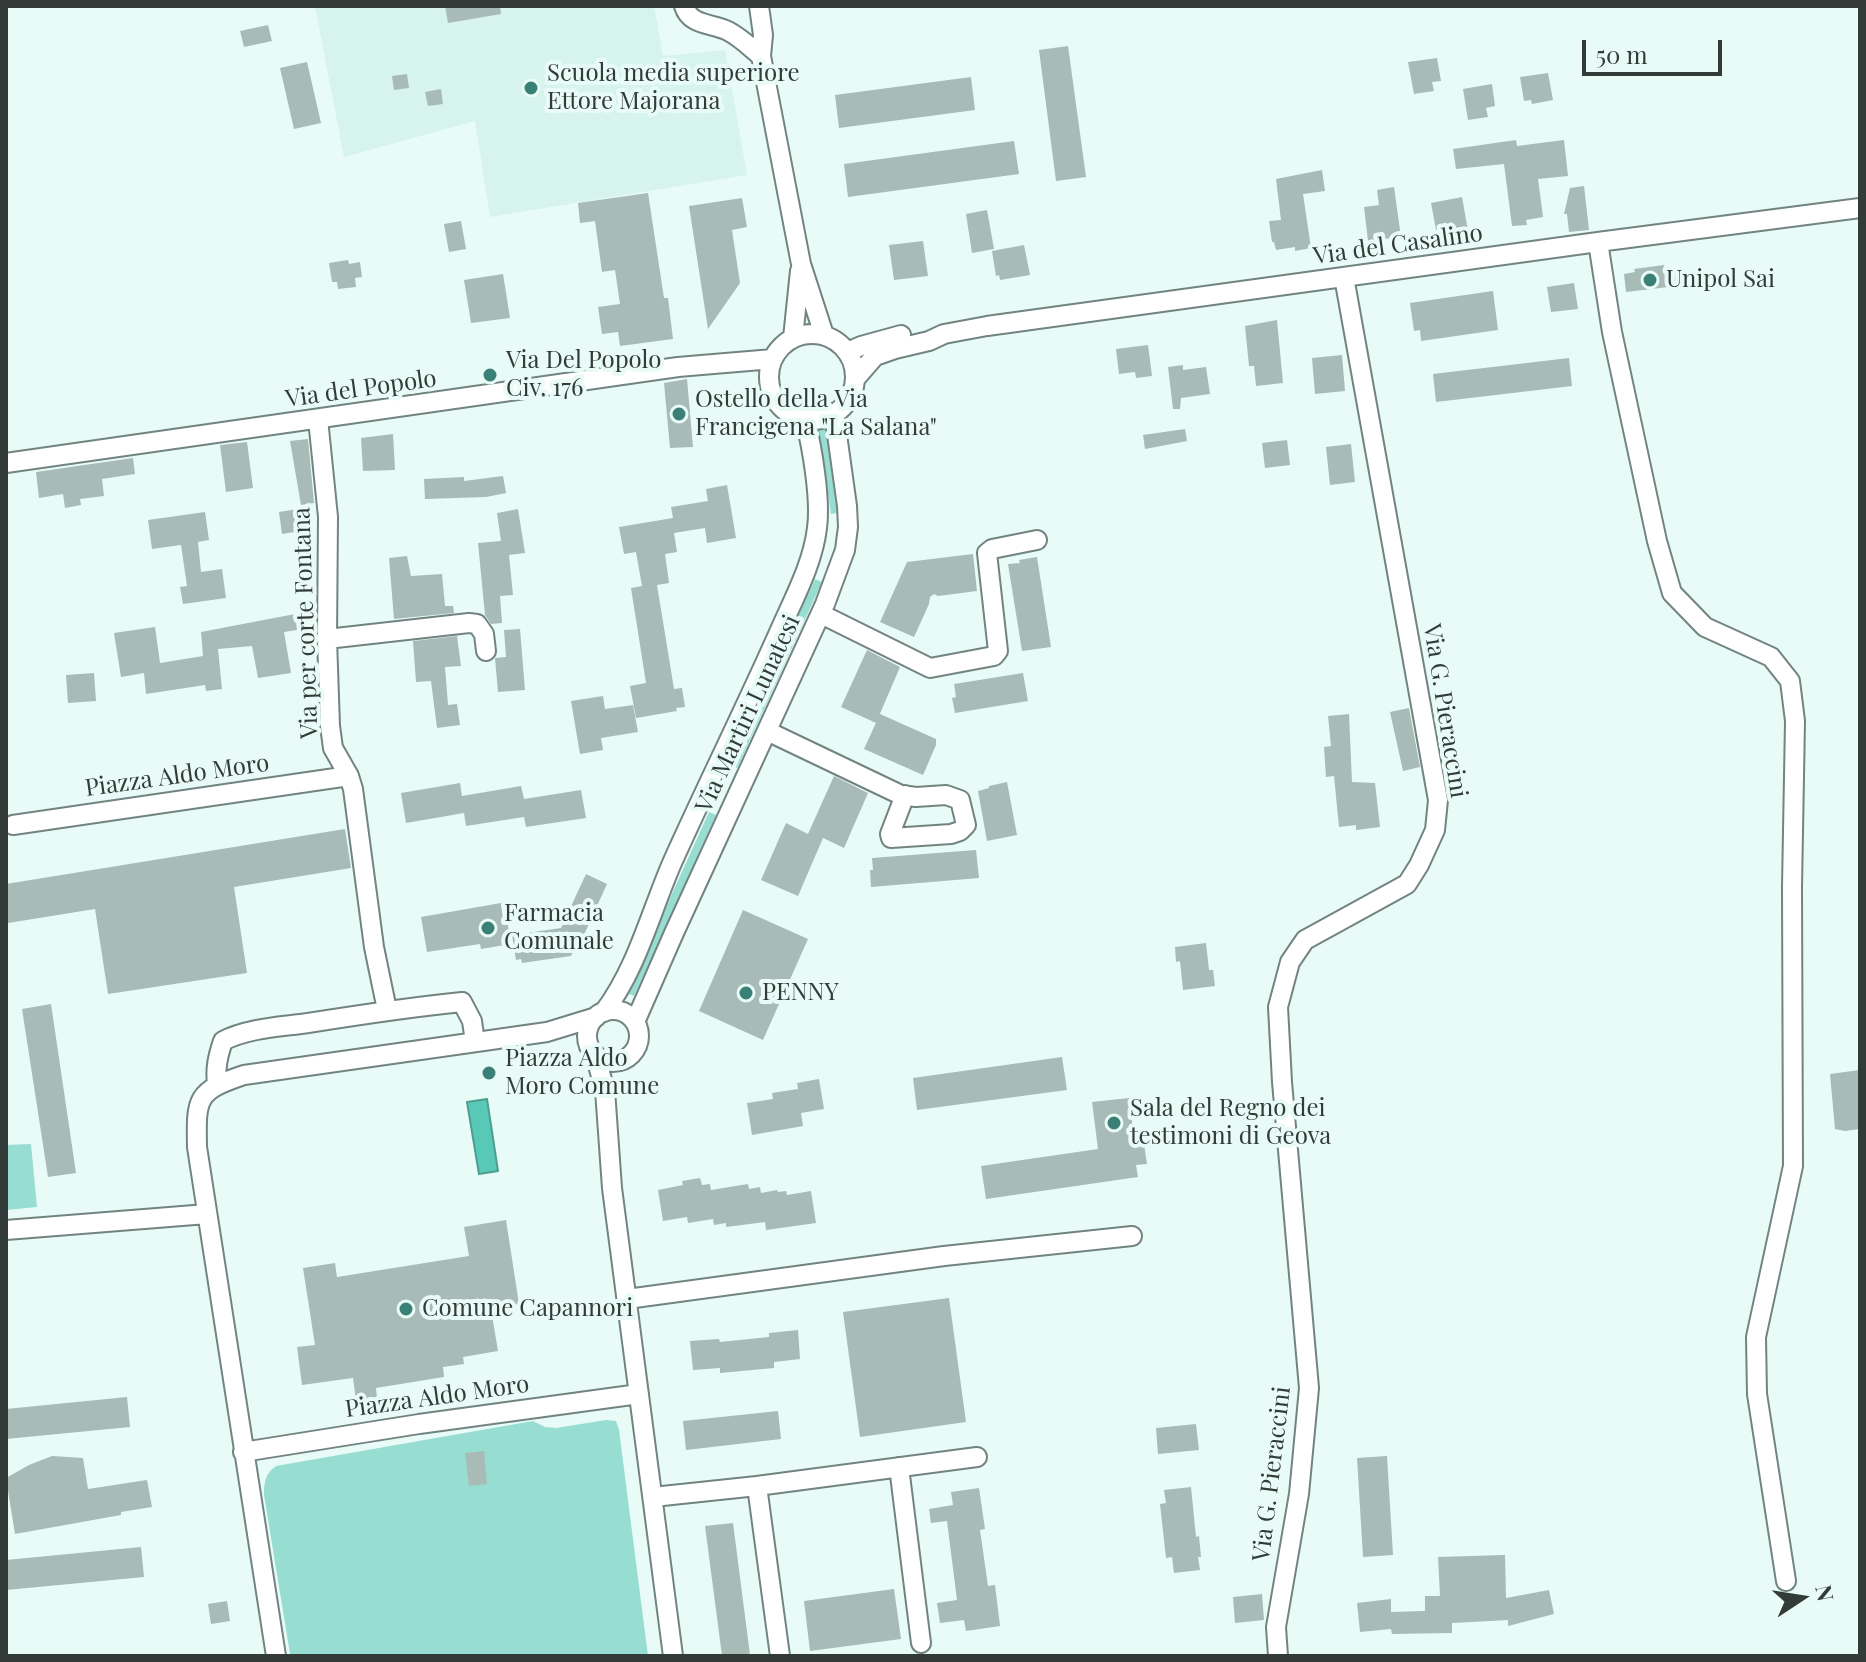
<!DOCTYPE html>
<style>
body{margin:0}
#map{position:relative;width:1866px;height:1662px;overflow:hidden;background:#e8fbf7;font-family:"Playfair Display",serif}
canvas{display:block}
.frame{position:absolute;inset:0;border:8px solid #333b39;pointer-events:none}
.north{position:absolute;left:1762px;top:1558px;width:80px;height:80px;-webkit-text-stroke:6px #e8fbf7;paint-order:stroke;rotate:78deg;font-size:22px;font-weight:700;line-height:32px;text-align:center;color:#333b39}
.north::after{content:'';display:block;margin:auto;width:28px;height:36px;background:#333b39;clip-path:polygon(50% 0,100% 100%,50% 72%,0 100%)}
.scale{position:absolute;left:1582px;top:40px;width:140px;height:36px;box-sizing:border-box;border:4px solid #333b39;border-top:0;padding-left:10px;font-size:24px;line-height:28px;white-space:nowrap;color:#333b39;-webkit-text-stroke:6px #e8fbf7;paint-order:stroke}
</style>
<div id="map">
<canvas width="1866" height="1662"></canvas>
<div class="frame"></div>
<div class="north">N</div>
<div class="scale">50 m</div>
</div>
<script>
const context = document.querySelector('canvas').getContext('2d');
context.lineJoin = 'round';
function fillPath(path, color) { context.fillStyle = color; context.fill(path, 'evenodd'); }
function trace(path, color, width, dash) { context.strokeStyle = color; context.lineWidth = width; context.lineCap = dash ? 'butt' : 'round'; context.setLineDash(dash || []); context.stroke(path); }
function write(font, color, halo, rows, align = 'center') {
  context.font = font + ' "Playfair Display",serif'; context.lineWidth = 8; context.setLineDash([]); context.textBaseline = 'middle'; context.strokeStyle = halo; context.fillStyle = color; for (const [text, x, y, turn = 0] of rows) {
    context.save(); context.translate(x, y); context.rotate((+turn || 0) * Math.PI / 180); context.textAlign = isNaN(turn) ? turn : align; if (halo) context.strokeText(text, 0, 0); context.fillText(text, 0, 0); context.restore();
  }
}
const built = new Path2D(`
 M315,6H654L663,56L725,50L747,175L490,217L475,121L344,157Z`);
const green = new Path2D(`
 M825,424L837,513L831,514L818,425Z
 M815,579L822,582L737,768L730,765Z
 M709,812L716,815L634,996L627,993Z
 M31,1144L37,1207L6,1210V1145Z
 M606,1420L616,1421L619,1430L648,1656H291L290,1654L264,1495C264,1482 265,1474 276,1466L533,1421L545,1427L556,1428Z`);
const water = new Path2D(`
 M487,1099L498,1171L479,1174L467,1102Z`);
const building = new Path2D(`
 M445,6H500L501,14L448,23Z
 M268,25L272,41L244,47L240,31Z
 M1068,46L1086,177L1056,181L1039,50Z
 M1437,58L1441,81L1432,82L1434,91L1414,94L1408,62Z
 M307,62L321,123L294,129L280,68Z
 M1548,73L1553,100L1532,104L1531,100L1524,101L1520,77Z
 M407,74L409,88L394,90L392,76Z
 M971,77L975,110L839,128L835,95Z
 M1492,84L1495,106L1486,108L1488,117L1468,120L1463,89Z
 M441,89L443,104L428,106L425,92Z
 M1516,140L1517,146L1564,140L1568,176L1538,179L1543,217L1526,220L1527,225L1512,226L1504,164L1456,169L1453,149Z
 M1014,141L1019,174L848,197L844,164Z
 M1322,170L1325,191L1303,194L1311,248L1295,251V247L1276,250L1274,242H1272L1269,221L1281,220L1276,179Z
 M1584,186L1589,230L1569,232L1567,214H1564L1570,188Z
 M1394,187L1401,237L1368,241L1364,207L1379,205L1377,190Z
 M648,193L664,298H668L673,339L620,346L618,332L602,334L598,307L620,304L615,270L602,272L595,221L580,223L578,203Z
 M1462,197L1468,231L1453,234L1452,228L1436,230L1431,203Z
 M742,198L747,227L732,230L740,283L708,329L689,206Z
 M987,210L994,249L972,253L966,214Z
 M461,221L466,249L449,252L444,224Z
 M923,241L928,276L894,280L889,245Z
 M1024,245L1030,275L1000,280L999,275L996,276L992,251Z
 M348,260L349,264L360,262L362,277L355,278L356,287L338,289L337,282H332L329,263Z
 M1664,265L1665,269L1675,268L1677,286L1626,292L1624,274L1635,272L1634,269Z
 M503,274L510,318L471,323L464,280Z
 M1574,283L1578,309L1551,312L1547,287Z
 M1493,291L1498,330L1421,341L1420,330L1414,331L1410,303Z
 M1277,320L1283,383L1256,386L1254,366H1249L1245,326Z
 M1148,345L1152,376L1136,378L1135,372L1119,374L1116,349Z
 M1342,355L1345,391L1315,394L1312,358Z
 M1569,358L1572,386L1436,402L1433,374Z
 M1183,365V370L1206,367L1210,394L1181,398L1180,409H1173L1168,367Z
 M687,379L693,447L670,448L664,383Z
 M1185,429L1187,441L1145,449L1143,435Z
 M393,434L395,470L363,471L361,438Z
 M308,439L314,503L301,505L290,441Z
 M1287,440L1290,465L1265,468L1262,443Z
 M247,442L253,488L226,492L220,445Z
 M1351,444L1355,482L1330,485L1326,447Z
 M133,458L135,474L102,479L104,496L80,499L81,505L65,508L63,494L39,498L36,472Z
 M503,476L506,493L486,497L425,499L424,479L464,477V481Z
 M727,485L736,538L707,543L705,528L674,533L677,552L665,554L669,583L657,585L674,689L682,688L685,707L676,708L677,711L636,718L630,686L646,683L631,588L642,586L636,552L624,554L619,527L673,518L671,507L708,501L706,489Z
 M298,509L301,531L282,534L279,512Z
 M518,509L525,553L509,555L513,595L500,596L502,623L491,624L485,615L478,543L501,541L497,513Z
 M205,512L209,540L198,542L201,572L222,569L226,598L183,604L180,587L187,586L181,545L152,549L148,520Z
 M973,554L977,591L938,596L934,594L930,597L929,604L914,637L880,622L907,562Z
 M407,556L411,576L442,574L445,606H453L454,613L394,619L389,558Z
 M1037,557L1051,647L1022,651L1008,564L1020,563L1019,560Z
 M295,614L297,630L284,632L291,673L258,678L252,646L218,649L222,689L206,691L205,685L146,694L144,673L121,677L114,633L155,627L160,663L203,656L201,632Z
 M520,629L525,690L498,692L495,658L506,657L504,630Z
 M457,636L461,666L445,667L448,705L457,704L460,725L437,728L431,681L416,682L413,641Z
 M867,650L900,667L876,723L841,707Z
 M94,673L96,701L68,703L66,675Z
 M1023,673L1028,701L955,713L952,698L956,697L954,684Z
 M603,696L605,709L633,705L638,732L601,738L603,750L580,754L571,701Z
 M1409,708L1420,767L1403,771L1390,712Z
 M880,714L936,739V745L923,775L864,749Z
 M1349,714L1352,782L1375,783L1380,827L1356,830V825L1339,827L1334,776L1326,777L1324,747L1331,746L1328,716Z
 M834,776L868,793L844,848L823,838L798,896L761,880L786,823L808,834Z
 M1007,782L1017,835L987,841L978,791L989,788V786Z
 M460,783L462,796L521,786L524,799L581,790L586,818L526,827L524,817L466,826L464,813L406,823L401,793Z
 M345,829L351,868L234,887L247,973L108,994L95,909L8,923L6,884Z
 M976,850L979,878L871,887L870,870H873L872,858Z
 M586,874L607,884L583,937L580,936L571,956L522,963L521,959L516,960L512,935L561,928Z
 M501,903L503,920H507L511,944L481,949L480,944L427,952L421,917Z
 M743,910L808,939L763,1040L699,1011Z
 M1206,943L1209,970H1213L1215,986L1183,990L1180,961L1176,962L1175,947Z
 M51,1004L76,1173L48,1177L22,1009Z
 M1062,1057L1067,1090L917,1110L913,1078Z
 M1860,1070V1129L1845,1131L1835,1129L1830,1074Z
 M819,1079L824,1109L801,1113L803,1126L752,1135L747,1103L773,1099L772,1093L798,1089L797,1083Z
 M1129,1098L1135,1145L1144,1144L1147,1164L1136,1165L1138,1177L986,1199L981,1166L1098,1149L1092,1102Z
 M700,1178L702,1185L710,1184L711,1190L748,1184L749,1189L760,1187L761,1193L777,1190L778,1192L786,1191L787,1195L811,1191L816,1223L766,1230L765,1222L726,1227V1223L714,1225L713,1219L688,1223L687,1217L663,1221L658,1190L683,1185L682,1181Z
 M506,1220L519,1304L491,1309L498,1351L463,1357L464,1364L443,1367L444,1377L376,1388L377,1398L356,1401L353,1378L302,1385L297,1347L315,1345L303,1268L335,1263L337,1277L469,1256L464,1227Z
 M949,1298L966,1422L860,1437L843,1312Z
 M798,1330L800,1359L774,1362V1368L720,1373V1368L693,1370L690,1341L719,1339L720,1342L769,1337V1333Z
 M127,1397L130,1427L6,1439V1409Z
 M778,1411L781,1439L686,1450L683,1421Z
 M1196,1424L1199,1450L1158,1454L1156,1428Z
 M484,1451L487,1484L469,1486L465,1453Z
 M52,1456L83,1458L88,1489L147,1480L152,1507L121,1512V1515L15,1534L6,1478L29,1465Z
 M1387,1456L1393,1555L1363,1557L1357,1458Z
 M1191,1487L1196,1537L1199,1536L1201,1557H1198L1200,1570L1174,1573L1172,1557L1166,1558L1160,1504L1166,1503L1164,1490Z
 M979,1488L985,1529L980,1530L988,1586L995,1585L1000,1626L966,1631L964,1620L940,1623L937,1603L957,1600L947,1521L931,1523L929,1509L953,1505L951,1492Z
 M733,1523L750,1655L722,1656L705,1526Z
 M141,1547L144,1577L6,1590V1560Z
 M1505,1555L1506,1598L1549,1590L1554,1614L1508,1626V1620L1452,1623V1633L1392,1634L1391,1629L1360,1632L1357,1603L1391,1599V1612L1425,1611V1596H1440L1438,1557Z
 M894,1589L901,1639L810,1651L804,1601Z
 M1262,1594L1264,1620L1235,1623L1233,1597Z
 M227,1601L230,1621L211,1624L208,1604Z`);
const minor = new Path2D(`
 M684,6C690,26 712,23 728,31C740,37 751,48 761,56L801,264L824,335
 M759,6L763,35L761,56
 M1598,242L1612,332L1657,541L1672,593L1705,627L1771,657L1790,681L1795,721L1792,887L1793,1166L1756,1337L1757,1394L1786,1581
 M769 377a43 43 0 1 1 86 0a43 43 0 1 1-86 0Z
 M793,338L800,271
 M847,352L861,346L901,335
 M855,379L875,356L895,349L929,341L944,334L987,326L1598,242L1860,208
 M318,419L328,517L327,639L330,726L333,748L349,776L353,789L374,947L387,1010
 M6,463L678,367L773,359
 M821,614L930,668L994,656L998,651L987,553L992,549L1037,540
 M327,639L469,623L477,624L484,634L486,651
 M767,731L901,795L916,797L946,795L960,800L966,825L960,831L951,834L891,838L890,834L905,795
 M13,825L349,776
 M587 1036a26 26 0 1 1 52 0a26 26 0 1 1-52 0Z
 M604,1012C637,968 650,914 672,863C707,785 745,709 780,630C794,598 813,563 817,528C821,499 812,447 805,419
 M635,1022L674,933L825,604L845,550L848,527L847,506L834,413
 M595,1055L605,1090L612,1188L673,1656
 M217,1084C215,1068 218,1056 223,1041C248,1028 280,1027 308,1023C359,1015 410,1007 462,1002L472,1021L475,1042
 M6,1230L207,1214
 M627,1299L944,1256L1132,1236
 M243,1452L419,1424L639,1394
 M899,1467L921,1643
 M757,1486L780,1656
 M653,1497L757,1486L977,1457
 M276,1656L197,1147C196,1098 196,1091 244,1075L547,1032L596,1017
 M1278,1656L1276,1627L1299,1494L1309,1388L1282,1082L1278,1007L1290,962L1305,940L1407,884L1419,865L1435,830L1438,800L1344,277`);
const markers = [
 [531,88,8,"#3b8076"],
 [1650,280,8,"#3b8076"],
 [490,375,8,"#3b8076"],
 [679,414,8,"#3b8076"],
 [488,928,8,"#3b8076"],
 [746,993,8,"#3b8076"],
 [489,1073,8,"#3b8076"],
 [1114,1123,8,"#3b8076"],
 [406,1309,8,"#3b8076"]
];
const poiNames = [
 ["Scuola media superiore",547,74],
 ["Ettore Majorana",547,102],
 ["Unipol Sai",1666,280],
 ["Via Del Popolo",506,361],
 ["Civ. 176",506,389],
 ["Ostello della Via",695,400],
 ["Francigena \"La Salana\"",695,428],
 ["Farmacia",504,914],
 ["Comunale",504,942],
 ["PENNY",762,993],
 ["Piazza Aldo",505,1059],
 ["Moro Comune",505,1087],
 ["Sala del Regno dei",1130,1109],
 ["testimoni di Geova",1130,1137],
 ["Comune Capannori",422,1309]
];
const streetNames = [
 ["Via del Casalino",1398,245,-8],
 ["Via del Popolo",361,389,-8],
 ["Via per corte Fontana",306,623,-92],
 ["Via G. Pieraccini",1445,711,81],
 ["Via Martiri Lunatesi",748,714,-65],
 ["Piazza Aldo Moro",177,776,-8],
 ["Piazza Aldo Moro",437,1397,-8],
 ["Via G. Pieraccini",1272,1474,-83]
];
fillPath(built, '#d6f3ed');
fillPath(green, '#98ddd1');
fillPath(water, '#58c8b7');
trace(water, '#4d9e91', 2);
fillPath(building, '#a8bbb7');
trace(minor, '#728481', 22);
trace(minor, '#fff', 18);
for (const [x, y, r, color] of markers) { const dot = new Path2D(); dot.arc(x, y, r, 0, 2 * Math.PI); context.fillStyle = color; context.fill(dot); trace(dot, '#e8fbf7', 3); }
write('24px', '#333b39', '#e8fbf7', poiNames, 'left');
write('24px', '#333b39', '#e8fbf7', streetNames);
</script>
